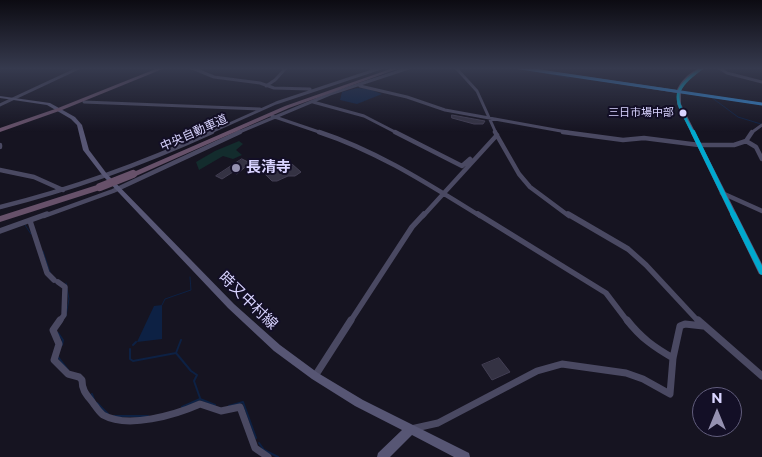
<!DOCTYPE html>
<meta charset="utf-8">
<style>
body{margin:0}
#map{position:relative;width:762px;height:457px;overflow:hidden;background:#161421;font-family:Montserrat,sans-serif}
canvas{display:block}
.north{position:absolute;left:692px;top:387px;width:50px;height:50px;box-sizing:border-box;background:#130f26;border:1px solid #625e7d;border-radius:50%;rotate:0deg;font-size:14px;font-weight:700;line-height:20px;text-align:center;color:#d9d4ff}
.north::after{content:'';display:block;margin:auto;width:18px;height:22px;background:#9591b1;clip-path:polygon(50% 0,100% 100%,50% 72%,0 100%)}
</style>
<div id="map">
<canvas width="762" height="457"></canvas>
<div class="north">N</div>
</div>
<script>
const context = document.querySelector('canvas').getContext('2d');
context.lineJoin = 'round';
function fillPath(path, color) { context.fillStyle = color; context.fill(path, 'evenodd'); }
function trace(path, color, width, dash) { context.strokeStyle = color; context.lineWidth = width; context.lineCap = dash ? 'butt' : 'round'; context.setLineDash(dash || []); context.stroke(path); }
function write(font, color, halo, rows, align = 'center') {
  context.font = font + ' Montserrat,"Noto Sans JP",sans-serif'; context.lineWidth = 4; context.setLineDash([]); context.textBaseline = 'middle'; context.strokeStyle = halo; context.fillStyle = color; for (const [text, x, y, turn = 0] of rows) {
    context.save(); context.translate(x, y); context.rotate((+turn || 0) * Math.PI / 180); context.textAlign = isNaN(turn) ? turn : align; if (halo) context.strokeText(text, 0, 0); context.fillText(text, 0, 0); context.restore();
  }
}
const green = new Path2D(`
 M239,141L243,144L236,150L242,155L233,159L223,156L199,170L196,162L215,151Z`);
const water = new Path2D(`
 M357,88L369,89L382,94L357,104L340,100L342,92Z
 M162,305V339L137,342L154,306Z`);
const streamFar1 = new Path2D(`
 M534,71L570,78
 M711,97L738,117L761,124
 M25,225L31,234
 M43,251L50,272
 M66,283L69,299L66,316
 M162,305L165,299L191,290L190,277`);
const stream = new Path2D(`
 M58,333L63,340L62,345
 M133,345L136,342
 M130,349V359L133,361L176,353L191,371L197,375L194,381L200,398
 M176,353L181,340
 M58,357L68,370
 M92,394L94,400
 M97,403L108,414
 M229,406L243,402L256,438
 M182,407L200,399L215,405
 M114,416H148
 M259,443L264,450L278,457`);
const building = new Path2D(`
 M452,115L485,121L483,124H474L452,118Z
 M242,159L250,163L237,174L233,172L222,179L216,176Z
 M292,164L301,172L295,176H288L277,181H272L266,175Z
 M499,358L510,372L492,380L482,365Z`);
const streetFar3 = new Path2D(`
 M192,68L214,77L260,83L274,88L310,89
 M456,68L477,91L496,133
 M719,68L727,73L762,82
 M266,86L275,80L286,68
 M360,86L407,97L445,110L572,133
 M84,102L260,109
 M313,102L364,116L397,133
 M0,105L79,68
 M272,116L322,133
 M209,133L276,103L381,68
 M237,133L330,94L409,68
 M751,133L762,125`);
const streetFar2 = new Path2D(`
 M319,132C377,151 428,184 480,216
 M395,132L462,166L470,159
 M495,132L519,174L530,187L569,216
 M563,132L623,140L644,138L699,145H734L746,141L752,132
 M746,141L756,147L762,159
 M0,145V147
 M0,170L34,177L63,190
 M722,193L762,211
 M0,207C73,189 144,163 212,132
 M44,216L113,191L240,132
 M423,216L497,135`);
const streetFar1 = new Path2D(`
 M478,214L606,293L628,322
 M568,214L628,249L646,265L699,322
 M30,221L47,273L54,280
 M0,231L47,214
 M58,282L65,287L64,315L59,322
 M350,322L412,227L424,214`);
const street = new Path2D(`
 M60,320L53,330L59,344L54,360L68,374L79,377L82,380C82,391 87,395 93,403C96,407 99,412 103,415C128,429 175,415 200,404L221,411L240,407L255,448L268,457
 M627,320C641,338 654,347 673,358
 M698,320L762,376
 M315,376L351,320
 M411,429L438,423L537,371L562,364L626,373L643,379L670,394L673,358L680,326L685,324L703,326`);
const secondary = new Path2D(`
 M518,68H529L677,90C681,80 693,68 704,68L685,83L681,91L762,103V105L681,93V104L762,264V275L759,274L758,272L677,104V93Z
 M0,96L50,103L75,117L82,125L89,150L107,174L234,304L280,345L318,373L363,400L469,453L470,457H454L412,435L390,457H377L378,453L402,430L355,406L312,379L274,351L228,308L103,176L83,150L77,125L71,119L47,105L0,98Z`);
const highway = new Path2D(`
 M158,68H165L62,110L0,132V128L58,108Z
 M393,68H400L289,108L136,176H133L129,174L285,106Z
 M97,185H100L104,187L103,189L0,222V216Z`);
const highwayBridge = new Path2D(`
 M100,187L133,174`);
const bus1Far2 = new Path2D(`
 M693,133C676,99 667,93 702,68`);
const bus1Far1 = new Path2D(`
 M693,132L734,216`);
const bus1 = new Path2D(`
 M733,214L762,272`);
const bus2 = new Path2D(`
 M520,68L762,104`);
const markers = [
 [683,113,4.5,"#d9d4ff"],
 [236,168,5,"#9591b1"]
];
const farBusnames = [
 ["三日市場中部",674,113]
];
const farStreetnames = [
 ["中央自動車道",194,133,-24]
];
const poiNames = [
 ["長清寺",246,168]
];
const streetNames = [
 ["時又中村線",248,301,44]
];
fillPath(green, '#132c2d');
fillPath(water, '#0d2144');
trace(streamFar1, '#0d2144', 1);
trace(stream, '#0d2144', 2);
fillPath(building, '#343243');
trace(building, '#433f54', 1);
trace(streetFar3, '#4a4962', 3);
trace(streetFar2, '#4a4962', 4.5);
trace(streetFar1, '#4a4962', 5.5);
trace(street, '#4a4962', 7);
fillPath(secondary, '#575674');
fillPath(highway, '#67516a');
trace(highwayBridge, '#67516a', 8);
trace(bus1Far2, '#00a9ce', 3);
trace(bus1Far1, '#00a9ce', 4.5);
trace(bus1, '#00a9ce', 5.5);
trace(bus2, '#338bd7', 3);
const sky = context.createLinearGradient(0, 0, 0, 132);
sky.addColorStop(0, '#0c0b12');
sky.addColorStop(0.52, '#363a4e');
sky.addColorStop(1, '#363a4e00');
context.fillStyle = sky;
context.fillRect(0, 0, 762, 132);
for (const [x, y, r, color] of markers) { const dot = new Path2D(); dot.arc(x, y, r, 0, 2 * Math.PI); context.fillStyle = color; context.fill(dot); trace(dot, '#130f26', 2); }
write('11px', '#d9d4ff', '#130f26', farBusnames, 'right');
write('12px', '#d9d4ff', '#130f26', farStreetnames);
write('bold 15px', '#d9d4ff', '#130f26', poiNames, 'left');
write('15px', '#d9d4ff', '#130f26', streetNames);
</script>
